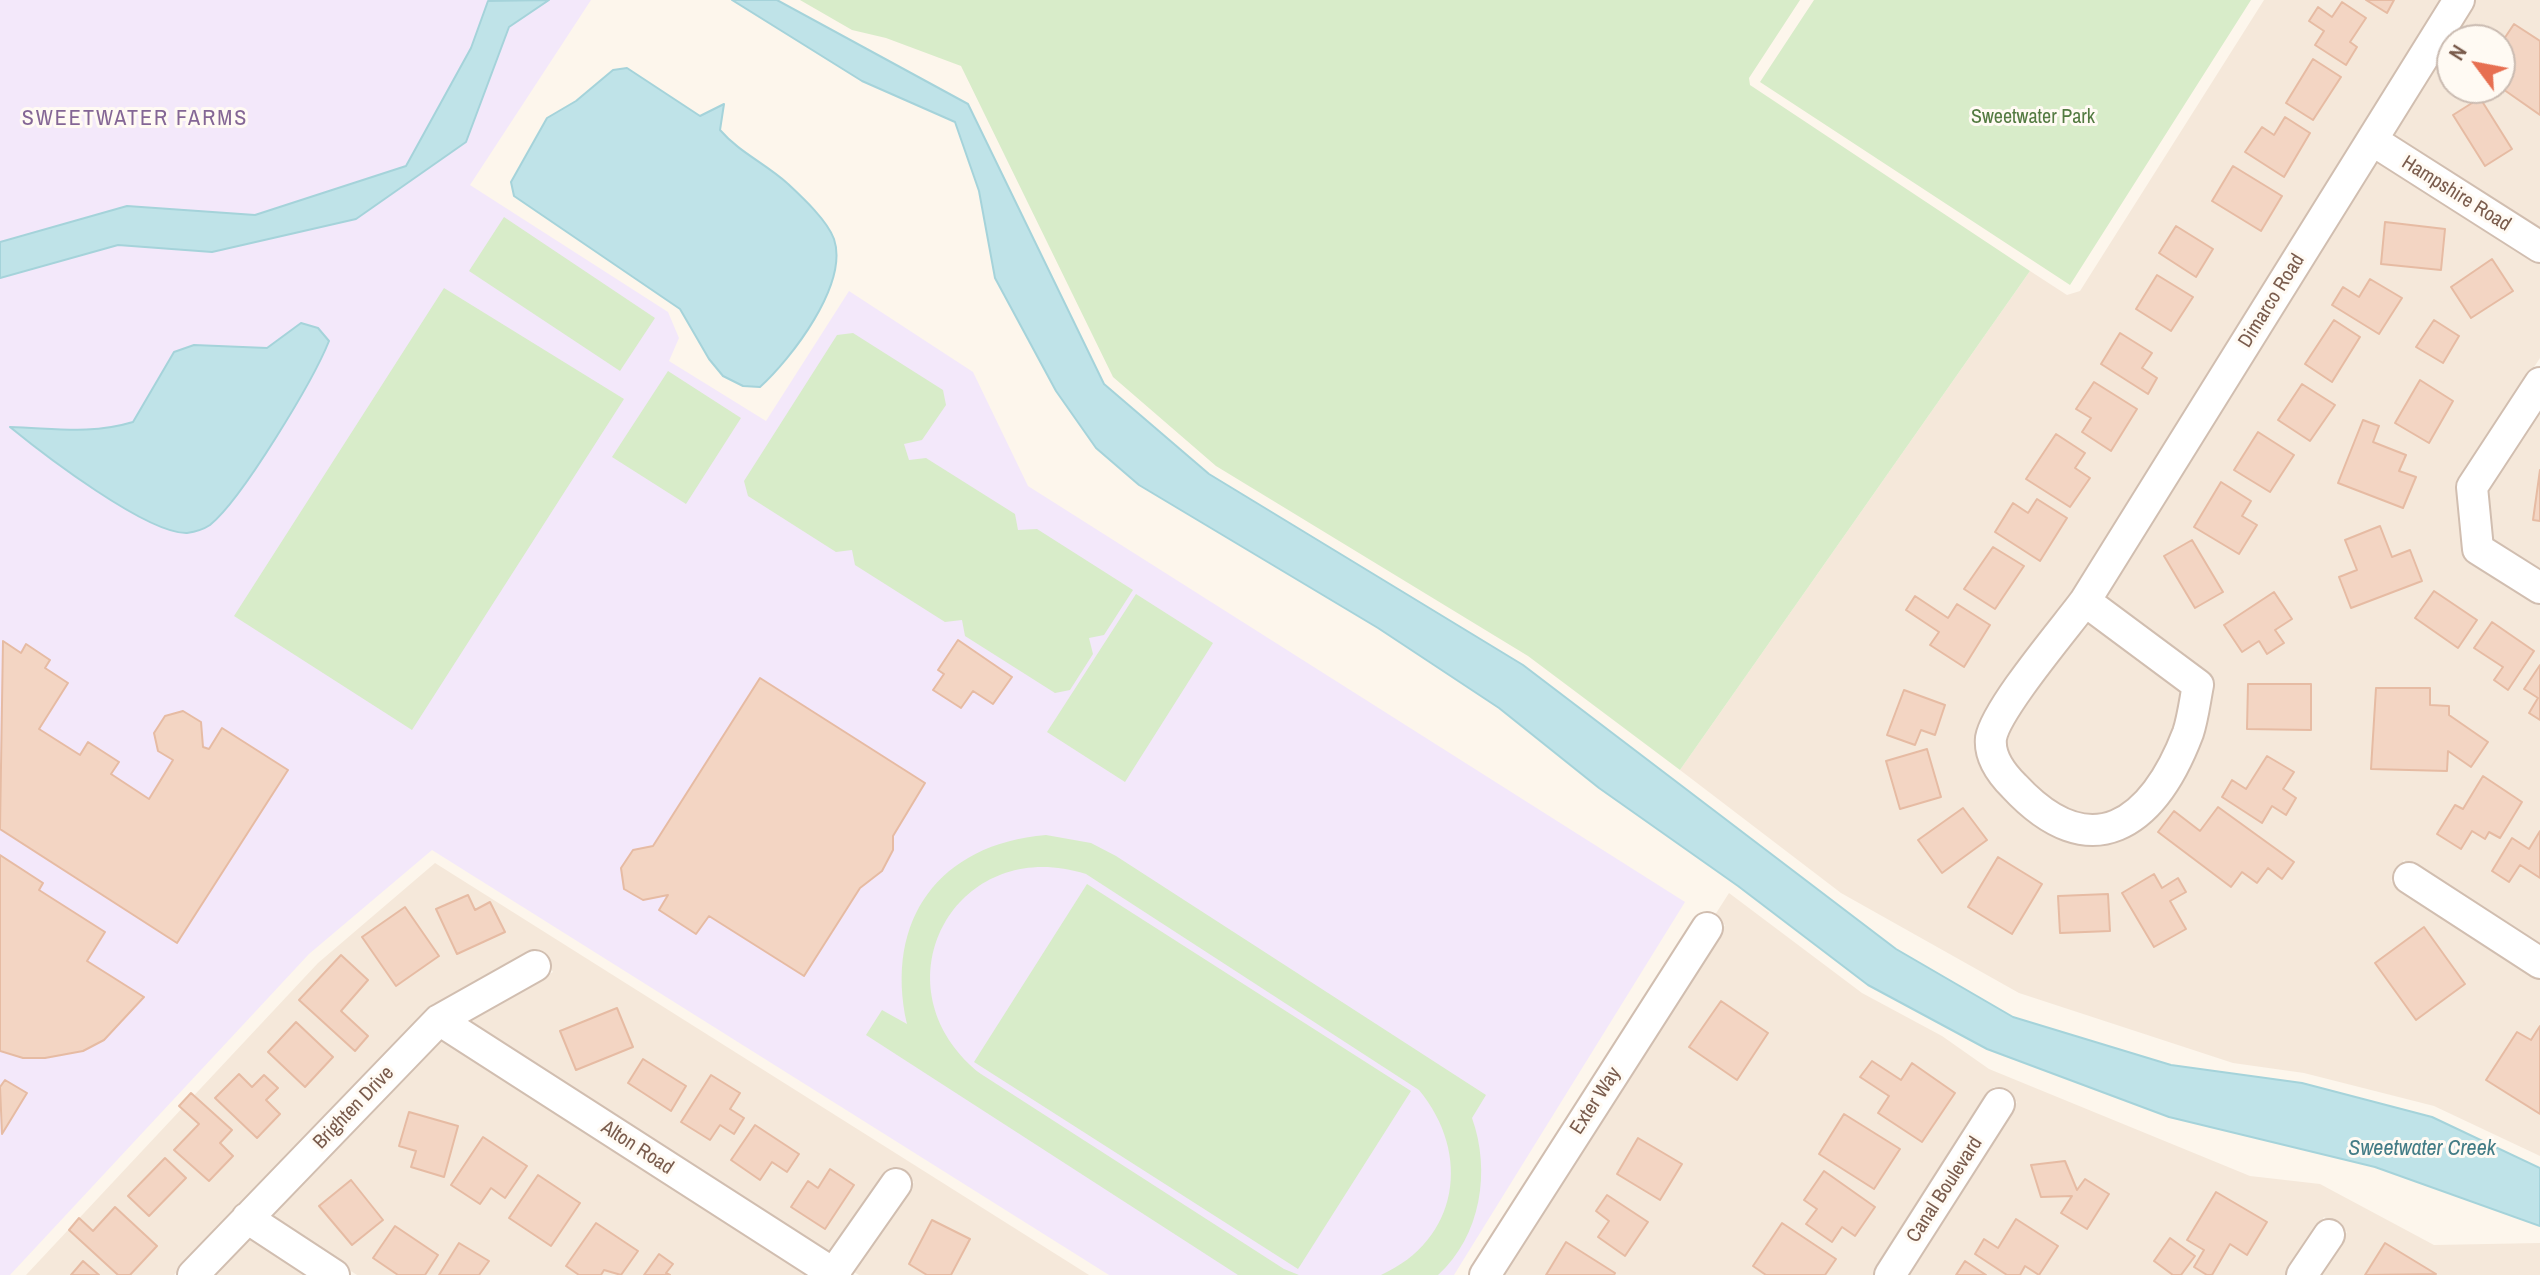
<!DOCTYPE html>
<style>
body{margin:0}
#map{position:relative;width:2540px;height:1275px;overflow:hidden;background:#fdf6ec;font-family:"Archivo Narrow",sans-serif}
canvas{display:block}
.north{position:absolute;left:2436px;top:24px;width:80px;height:80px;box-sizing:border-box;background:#fffaf3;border:2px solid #cabbb1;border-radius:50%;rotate:302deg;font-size:22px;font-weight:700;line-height:32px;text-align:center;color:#7a5c4d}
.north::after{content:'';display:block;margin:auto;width:28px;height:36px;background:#e76f51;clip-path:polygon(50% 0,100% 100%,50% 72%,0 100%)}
</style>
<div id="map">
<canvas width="2540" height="1275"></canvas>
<div class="north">N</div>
</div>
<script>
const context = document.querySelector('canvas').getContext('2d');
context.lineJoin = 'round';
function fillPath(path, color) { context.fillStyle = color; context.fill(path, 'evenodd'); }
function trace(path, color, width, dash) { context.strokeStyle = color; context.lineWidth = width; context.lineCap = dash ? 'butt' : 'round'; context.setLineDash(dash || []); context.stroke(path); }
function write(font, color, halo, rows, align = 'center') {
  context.font = font + ' "Archivo Narrow",sans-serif'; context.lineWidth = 6; context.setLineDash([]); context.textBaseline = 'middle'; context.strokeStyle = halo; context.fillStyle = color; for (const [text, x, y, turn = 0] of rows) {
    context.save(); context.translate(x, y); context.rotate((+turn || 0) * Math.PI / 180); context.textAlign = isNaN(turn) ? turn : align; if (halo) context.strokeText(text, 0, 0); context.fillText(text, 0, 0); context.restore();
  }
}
const residential = new Path2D(`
 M2264,0H2443L2074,594L1987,775L2026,817L2082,844L2118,840L2162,810L2200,739L2211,688L2103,599L2378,158L2540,261V358L2461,479L2465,549L2540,602V949L2404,860L2391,881L2540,978V1156L2434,1106L2304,1073L2233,1063L2019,993L1841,893L1680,770L2030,271L2067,295L2080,291Z
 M2475,0H2540V232L2390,137ZM2452,40H2500V88H2452Z
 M2540,408V573L2491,543L2486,491Z
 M2089,619L2183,689L2175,727L2139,794L2104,817L2087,820L2043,800L2009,763L2005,741L2019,714Z
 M435,863L1089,1275H859L852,1271L914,1182L892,1167L829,1256L464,1022L553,972L538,949L438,1005L434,1003L174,1275H26L318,963Z
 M1729,893L1862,993L1942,1036L1989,1069L2250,1176L2320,1184L2434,1245L2540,1243V1275H2319L2347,1232L2324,1217L2286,1275H1906L2017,1102L1994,1087L1873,1275H1502L1725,925L1713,918Z
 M442,1037L814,1275H357L267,1217Z
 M250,1235L312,1275H212Z`);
const education = new Path2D(`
 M0,0H591L470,185L668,312L679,338L669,361L766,421L849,291L973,372L1028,486L1685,902L1454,1275H1109L432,850L309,954L10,1275H0Z`);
const green = new Path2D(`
 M800,0H1800L1749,78L1750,85L2030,271L1680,770L1528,656L1216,466L1113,377L961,66L886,38L852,30Z
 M1814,0H2251L2070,285L1760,82Z
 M504,217L655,318L620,371L469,271Z
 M444,288L624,399L412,730L234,616Z
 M853,333L943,390L946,405L922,440L904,444L909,460L926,458L1015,514L1018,530L1037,529L1133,590L1104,635L1089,638L1093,654L1070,690L1055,693L965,636L962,620L945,622L855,565L852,550L836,552L748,496L744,481L837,335Z
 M668,371L741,418L686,504L612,457Z
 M1136,594L1213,643L1125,782L1047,732Z
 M1046,835L1091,843L1116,856L1486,1095L1472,1118C1491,1171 1481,1236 1438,1275H1381C1459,1240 1472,1154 1419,1090L1086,874C954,832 872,988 981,1074L1284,1269L1299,1275H1238L866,1035L882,1010L907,1024C884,920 939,844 1046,835Z
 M1087,884L1411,1091L1298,1269L974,1062Z`);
const water = new Path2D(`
 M549,0L509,27L466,142L356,219L212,252L118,245L0,278V242L127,206L255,215L406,166L471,48L488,1Z
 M732,0H777L968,104L1104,384L1209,474L1523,665L1896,949L2013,1017L2171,1065L2302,1083L2432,1117L2540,1168V1226L2375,1167L2169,1117L1987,1049L1868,985L1738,886L1599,788L1499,708L1378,628L1139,485L1096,448L1056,391L995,278L979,191L955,122L862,81Z
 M627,68L700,116L724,104L720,130C739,152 766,164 787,183C802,197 827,220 834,239C849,284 791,359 760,387L743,386L723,376L709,359L680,309L514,196L511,182L547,118L576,101L613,70Z
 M301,323L318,328L329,341C313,381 242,499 210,525C204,529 194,532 187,533C147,534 43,454 10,427C54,428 90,435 133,422L174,352L194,345L267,348Z`);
const building = new Path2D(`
 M2366,0H2394L2387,13Z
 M2342,2L2366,18L2350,42L2357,47L2346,65L2315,45L2324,31L2309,21L2318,7L2332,17Z
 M2514,24L2540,41V115L2500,87V45Z
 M2313,59L2341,77L2313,120L2286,103Z
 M2480,98L2512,149L2485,166L2453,115Z
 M2285,117L2310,133L2284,177L2245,152L2262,127L2274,135Z
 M2233,166L2282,196L2261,231L2212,201Z
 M2385,222L2445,229L2441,270L2381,264Z
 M2176,226L2213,249L2196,277L2159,253Z
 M2492,259L2513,291L2471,318L2451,287Z
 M2157,275L2193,297L2171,331L2136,309Z
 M2370,279L2402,298L2379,334L2332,305L2343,287L2359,297Z
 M2334,320L2360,337L2332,382L2305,364Z
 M2434,320L2459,336L2443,363L2416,347Z
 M2120,333L2152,353L2142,368L2157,378L2148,394L2101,364Z
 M2420,380L2453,401L2429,443L2395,423Z
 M2094,382L2137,409L2111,451L2082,432L2091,418L2076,409Z
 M2302,384L2335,405L2310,441L2278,420Z
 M2363,420L2379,426L2373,442L2406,455L2399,471L2416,477L2403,508L2338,483Z
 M2258,432L2294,455L2270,492L2234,470Z
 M2056,434L2085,453L2075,468L2090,478L2070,507L2026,479Z
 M2540,470V521L2533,520Z
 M2221,482L2251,501L2242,516L2257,525L2239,554L2194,527Z
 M2037,499L2067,518L2040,561L1995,532L2013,503L2028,513Z
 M2380,526L2392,557L2410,550L2422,581L2351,608L2339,577L2357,570L2345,540Z
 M2192,540L2223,592L2195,608L2164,556Z
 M1993,547L2024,566L1995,609L1964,589Z
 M2434,591L2477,620L2458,648L2415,618Z
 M2274,592L2292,619L2275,630L2284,643L2267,654L2259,641L2242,652L2224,625Z
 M1915,596L1948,618L1957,604L1990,625L1964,667L1930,645L1939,632L1906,610Z
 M2492,622L2534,651L2508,690L2494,680L2503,667L2474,648Z
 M958,640L1012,677L993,704L973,691L961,708L933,690L944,674L938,670Z
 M3,641L21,653L26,644L50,660L45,668L68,683L39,729L80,755L88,742L119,762L111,774L149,799L173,760L158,751L154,733L165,716L183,711L201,722L203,747L209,749L222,728L288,770L177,943L0,829Z
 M2540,665V720L2529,713L2538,698L2524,689Z
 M760,678L925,783L893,836V850L882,871L860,888L804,976L709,916L696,934L659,910L668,895L643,900L624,889L621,868L633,850L653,846Z
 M2248,684H2311V730L2247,729Z
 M2376,688H2430V705L2449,706V715L2488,742L2471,767L2448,751L2447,771L2371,769Z
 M1904,690L1945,705L1935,735L1921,730L1915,745L1887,735Z
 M1927,749L1941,797L1900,809L1886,761Z
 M2267,756L2294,772L2283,789L2296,798L2286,815L2272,806L2262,823L2222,797L2232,780L2246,789Z
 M2483,776L2522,802L2500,838L2489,832L2485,839L2472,831L2461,849L2437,834L2455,805L2463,809Z
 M2218,807L2294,862L2282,879L2268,868L2257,883L2242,872L2231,887L2158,832L2174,811L2200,831Z
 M1963,808L1987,840L1942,873L1918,840Z
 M2540,831V878L2520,865L2509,882L2492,871L2512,838L2529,849Z
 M0,855L43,883L39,890L105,932L87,961L144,997L104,1040L83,1051L45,1058H23L0,1051Z
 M1998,857L2042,884L2012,934L1968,907Z
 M2154,874L2162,888L2178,878L2186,892L2170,901L2186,929L2154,947L2122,893Z
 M2108,894L2110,931L2060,933L2058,896Z
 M468,895L475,910L490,902L505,932L457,954L436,909Z
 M405,907L439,956L396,986L362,937Z
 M2424,927L2465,984L2416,1020L2375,963Z
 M341,955L368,980L341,1011L368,1036L355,1051L299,1000Z
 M1721,1001L1768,1033L1737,1080L1689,1047Z
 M617,1008L633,1047L576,1070L560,1031Z
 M296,1022L333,1057L305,1087L268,1052Z
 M2540,1026V1114L2486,1080L2517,1032L2531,1040Z
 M643,1059L686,1086L671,1111L628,1083Z
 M1872,1061L1901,1080L1912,1063L1955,1093L1922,1142L1878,1113L1889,1096L1860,1077Z
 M239,1074L252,1087L264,1075L278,1088L266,1100L280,1114L257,1138L215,1098Z
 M711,1075L740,1093L730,1109L744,1118L734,1134L720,1125L710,1140L681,1122Z
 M5,1080L27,1093L2,1134L0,1087Z
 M191,1093L232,1130L220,1143L233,1156L209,1181L174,1150L199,1124L179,1106Z
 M409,1112L458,1126L444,1177L411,1167L416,1151L399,1146Z
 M1844,1114L1900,1149L1874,1189L1819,1154Z
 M755,1125L799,1154L787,1172L772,1162L760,1180L731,1160Z
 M483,1137L527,1166L505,1198L491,1188L480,1204L451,1185Z
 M1638,1138L1682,1164L1660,1200L1617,1174Z
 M165,1158L186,1178L149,1216L128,1196Z
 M2065,1161L2077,1190L2085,1179L2109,1194L2087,1229L2061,1213L2072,1196L2041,1197L2031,1165Z
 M830,1169L854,1185L825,1229L791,1207L808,1181L818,1188Z
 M1824,1171L1875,1207L1855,1236L1842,1227L1832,1242L1806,1224L1817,1209L1804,1200Z
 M538,1175L580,1203L551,1246L509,1218Z
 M351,1180L383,1220L352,1245L319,1206Z
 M2216,1192L2267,1222L2247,1255L2230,1244L2212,1275H2207L2194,1267L2204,1250L2187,1240Z
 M1607,1195L1648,1222L1625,1256L1598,1237L1609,1221L1596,1211Z
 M115,1207L157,1246L130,1275H118L69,1230L79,1218L93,1231Z
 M2016,1219L2058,1246L2039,1275L2025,1266L2020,1275H2007L1975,1254L1984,1239L1998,1248Z
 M932,1220L970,1239L951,1275H927L909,1264Z
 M596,1223L638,1251L621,1275L604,1270L601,1275H579L566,1266Z
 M1782,1223L1836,1259L1825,1275H1766L1753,1266Z
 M395,1226L438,1255L425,1275H398L373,1258Z
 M2170,1238L2195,1256L2181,1275H2173L2154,1261Z
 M1566,1242L1615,1273L1614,1275H1546Z
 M459,1243L489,1261L479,1275H439Z
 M2385,1243L2436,1274L2365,1275Z
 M659,1254L673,1264L666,1273L670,1275H644Z
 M83,1261L99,1275H71Z
 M1965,1261L1986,1275H1956Z`);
const minor = new Path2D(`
 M2372,140L2540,247
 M2540,383L2472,487L2478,549L2540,588
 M2085,601L2459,0
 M2085,601L2198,685C2195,700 2193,718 2188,733C2153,825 2091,869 2014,786C2001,773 1989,757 1991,738C1996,709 2065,628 2085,601Z
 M2409,878L2540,963
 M439,1020L836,1275
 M247,1218L334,1275
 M833,1274L896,1184
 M193,1275L439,1020L535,966
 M1485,1275L1707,928
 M1890,1275L1999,1104
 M2302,1275L2329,1235`);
const parkNames = [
 ["Sweetwater Park",2033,118]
];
const streetNames = [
 ["Hampshire Road",2456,194,32],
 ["Dimarco Road",2272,301,-58],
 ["Exter Way",1596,1101,-57],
 ["Brighten Drive",354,1108,-46],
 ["Alton Road",637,1148,33],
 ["Canal Boulevard",1945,1190,-57]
];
const neighbourhoodNames = [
 ["SWEETWATER FARMS",135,119]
];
const waterNames = [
 ["Sweetwater Creek",2422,1149]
];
fillPath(residential, '#f5e8da');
fillPath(education, '#f3e8fa');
fillPath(green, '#d8ecc9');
fillPath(water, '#bfe3e8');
trace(water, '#a5d3da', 2);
fillPath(building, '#f3d5c3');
trace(building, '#e6bba3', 2);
trace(minor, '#d1beb0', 34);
trace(minor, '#fff', 30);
write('20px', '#537a41', '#fffaf3', parkNames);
write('20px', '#7a5c4d', '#fffaf3', streetNames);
context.letterSpacing = '2px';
write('22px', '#846695', '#fffaf3', neighbourhoodNames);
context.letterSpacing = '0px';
write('italic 22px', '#437c86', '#fffaf3', waterNames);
</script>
